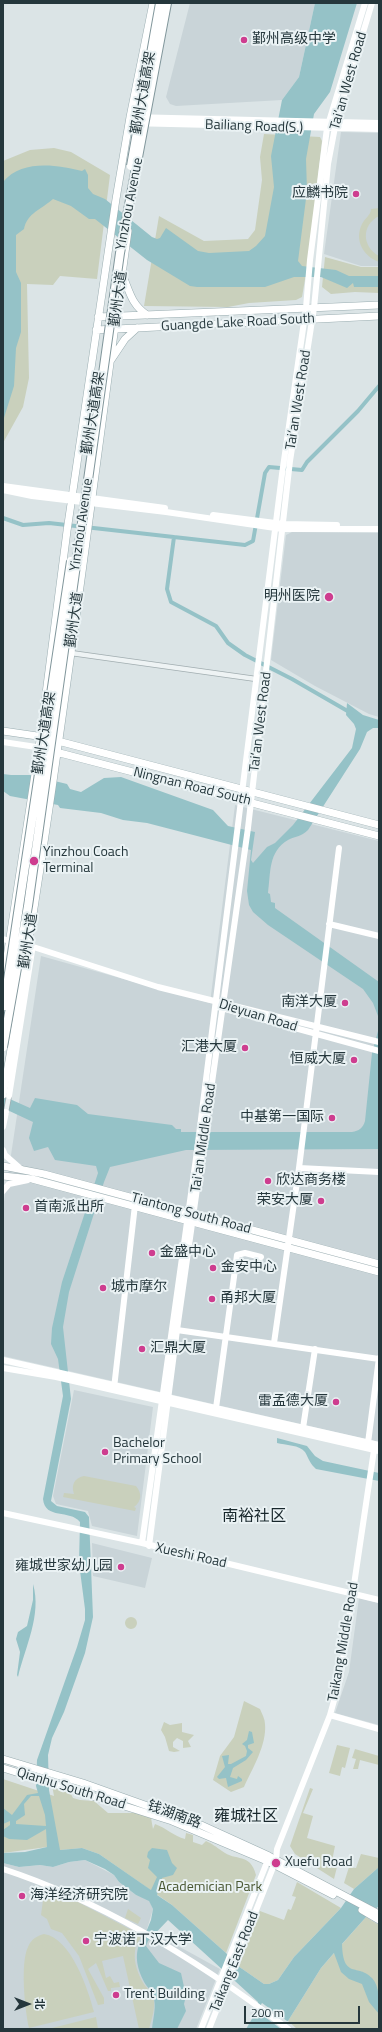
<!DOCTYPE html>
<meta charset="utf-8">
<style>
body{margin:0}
#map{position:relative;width:382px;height:2032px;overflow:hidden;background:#dbe4e6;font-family:"Titillium Web","Noto Sans SC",sans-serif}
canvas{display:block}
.frame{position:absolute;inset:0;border:4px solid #25373c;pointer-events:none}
.north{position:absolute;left:8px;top:1984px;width:40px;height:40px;-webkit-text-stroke:3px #eaf2f4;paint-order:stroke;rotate:90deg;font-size:11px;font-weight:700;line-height:16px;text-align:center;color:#25373c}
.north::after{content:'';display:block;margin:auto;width:14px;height:18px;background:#25373c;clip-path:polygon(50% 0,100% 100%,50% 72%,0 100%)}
.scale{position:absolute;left:244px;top:2006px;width:116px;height:18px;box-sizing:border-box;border:2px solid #25373c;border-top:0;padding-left:5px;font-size:12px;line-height:14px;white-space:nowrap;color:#25373c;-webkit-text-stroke:3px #eaf2f4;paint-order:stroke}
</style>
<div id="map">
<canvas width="382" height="2032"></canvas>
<div class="frame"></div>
<div class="north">北</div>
<div class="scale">200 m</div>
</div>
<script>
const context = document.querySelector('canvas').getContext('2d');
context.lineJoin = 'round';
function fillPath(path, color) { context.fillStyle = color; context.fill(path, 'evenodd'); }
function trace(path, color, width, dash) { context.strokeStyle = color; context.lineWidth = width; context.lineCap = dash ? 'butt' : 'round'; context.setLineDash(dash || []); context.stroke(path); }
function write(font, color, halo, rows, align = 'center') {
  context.font = font + ' "Titillium Web","Noto Sans SC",sans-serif'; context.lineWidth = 4; context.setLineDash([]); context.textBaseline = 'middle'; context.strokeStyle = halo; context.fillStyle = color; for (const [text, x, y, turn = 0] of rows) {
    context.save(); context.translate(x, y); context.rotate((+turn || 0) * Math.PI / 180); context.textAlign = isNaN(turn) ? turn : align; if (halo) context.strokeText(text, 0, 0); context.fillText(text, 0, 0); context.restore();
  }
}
const built = new Path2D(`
 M190,3H315L299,77L282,100L176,106L170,104L166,97Z
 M341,132L379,133V266H361L324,254Z
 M292,532L379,533V717L369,714L315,686L271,660L286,535Z
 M235,805L379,841V1442L3,1356V1208L41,956L210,1003Z
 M74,1390L153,1407L137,1536L92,1526L88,1511L56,1504L53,1496Z
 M92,1543L152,1558L145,1588L93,1576Z
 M359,1598L379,1603V1725L335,1713L349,1672Z
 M85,1860L114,1875L119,1882L136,1895L149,1900L153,1909L147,1929L220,1969L196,2029H3V1863L19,1867L40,1865L53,1867L69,1862Z`);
const green = new Path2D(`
 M264,134L320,137L322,141L310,250L302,297L296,300L249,303L228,307L144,306L159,216L204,241L248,239L255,230L262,180L260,157Z
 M54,148L71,152L110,175L97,279L60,276L53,285L27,284L29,378L23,407L3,443V161L30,150Z
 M379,208V216C361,225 362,247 379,256V262C363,256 354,240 362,224C365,218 371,215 371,209Z
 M325,257L361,267H379V293L355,292L331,294L322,287Z
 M84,1476L136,1486C142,1493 142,1501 134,1507L136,1508L135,1511L63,1497L64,1493L74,1494C71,1485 74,1478 84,1476Z
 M125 1623a6 6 0 1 1 12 0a6 6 0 1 1-12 0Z
 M244,1701L260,1709C262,1714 265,1719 265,1724C267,1745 252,1769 244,1787L231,1792L213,1780L220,1756L234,1737Z
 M164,1722L170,1725L182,1723V1732L194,1735L188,1741L191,1747L183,1748V1741L177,1738L173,1742V1747L180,1751L174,1752L169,1751L165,1737L161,1730Z
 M337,1745L350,1748L345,1768L342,1767L340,1776L329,1773Z
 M355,1749L379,1756V1765L360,1760L358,1769H353L356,1759L352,1758Z
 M3,1779L54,1796L52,1785L71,1794L73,1798L80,1800L94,1801L108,1813H139L151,1818L153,1829L155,1824C166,1828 174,1836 185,1839L186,1833L193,1835V1842L202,1845L206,1841C213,1844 216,1847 222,1851C236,1862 250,1852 256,1875L226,1953L172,1905L99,1854L82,1848L60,1850L47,1847L3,1853Z
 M310,1788L313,1789L303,1813L313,1816L307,1838L335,1846L332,1861L338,1863L334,1879L295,1854L290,1846Z
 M361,1854L379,1858V1867L354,1889L344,1883L349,1867L356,1868Z
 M297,1882L341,1908L294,1957L278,1980L269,1984H264L238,1966L260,1911L284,1920L288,1909L291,1910L296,1897L292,1896Z
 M51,1888L143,1936C128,1948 136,1975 147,1988C149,1990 151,1991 153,1995C156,2007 152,2018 149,2029H139L123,1956L102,1961L106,1978L110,1976L114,1983L119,1982L120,1987L111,1988V1991H108L96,1963L88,1969L104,1998V2004L98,2005L79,1956L62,1933L51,1929L47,1919L41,1915L44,1893Z
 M128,1909L141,1918L138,1924L125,1918Z
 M366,1917L379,1925V2029H297L288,2021L321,1968Z
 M44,1934C71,1938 88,1989 94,2012L29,2028C25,2011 20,1963 28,1947C31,1939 37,1936 44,1934Z
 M96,2017L98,2029H48Z`);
const water = new Path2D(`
 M315,3H357L330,92L314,114L306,159L307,191L298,261L302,266L336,270L349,276H379V287H354L353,283L347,288L321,277H294L265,287H197L190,286L147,260L95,219H89L71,206L53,199C42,209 27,213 24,229L16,235V272L21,283V332L16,348L14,386L3,421V182C22,159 57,165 82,171L85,169L88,175V188L93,194L105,199L152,237L157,239L160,238L166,228L198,251L209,253L249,251L256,246L265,236L274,187L271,156L282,100L299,77Z
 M347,703L363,715L379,720V728H373L367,732L360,749L308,830C301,837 295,836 288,840C268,852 271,872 268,893L270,894L271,902L275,903V908L379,982V1149L186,1150L110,1167L104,1182L69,1292L63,1327L71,1399L51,1501L57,1506L85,1512L89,1517L93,1617L85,1653L64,1712L52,1738L48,1755L49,1790L60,1850L82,1848L99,1854L151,1890L157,1877L148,1868L150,1860L147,1857L148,1852L152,1848L167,1850L172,1863L177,1868L173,1875L162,1878L157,1895L172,1905L226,1953L238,1966L264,1984H269L278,1980L294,1957L341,1908L354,1889L379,1867V1906L366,1917L342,1944C343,1980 358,1963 372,1978C380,1986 379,2003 379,2014L369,2002L362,1984L349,1979L341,1972L334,1953L321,1968L288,2021H285L279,2029H246L256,2012L258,2002L168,1920L148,1941L146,1946L159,1963L181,1973L186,1996L184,2004L186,2011L177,2029H152C153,2018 157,2006 153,1995C152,1991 149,1989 146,1985C137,1970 133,1954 142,1938L144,1937L151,1920L153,1909L149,1901L136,1895L119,1882L114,1875L105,1869L85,1860L69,1862L53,1867L40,1865L19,1867L3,1863V1853L25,1852L47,1847L46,1829L27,1840L9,1839L3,1836V1830L10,1825V1821L3,1824V1808L12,1815L27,1795L38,1793L36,1786L37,1760L77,1647L85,1620V1609L79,1563L80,1522C70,1509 45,1520 43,1499L63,1396L58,1359L51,1344L52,1328L62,1282L98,1173L96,1166L55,1160L48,1147L34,1151L29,1138L33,1122L3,1108V1096L30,1108L35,1098L77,1105L88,1114L172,1125L176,1129H181V1132H352C359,1131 363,1128 365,1121L372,1053L378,1031V1016L373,1003L363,989L268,925L253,912L249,905L247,891L251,850L147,823L123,820L101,813L60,808L58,805L10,796L3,791V774L11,775H30L67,784L70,789L81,792L104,778L121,777L213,810L228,826L255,832L251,860L253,863L267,847L275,843L293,825L352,748L356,729L354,724L346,715ZM31,1796H39L45,1815L46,1826L16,1824V1821L25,1815L24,1804Z
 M277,1438L307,1446L315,1456L323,1461L379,1473V1481L316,1469C310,1464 309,1459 305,1452C300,1445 285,1445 277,1443Z
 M33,1584C42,1615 25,1647 18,1677L17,1675L20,1652L16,1639L18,1632L27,1626L33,1600Z
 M249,1731L252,1732L254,1743L248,1745V1748L253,1752L246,1760L233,1768L230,1777L237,1779L238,1776L242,1779V1781L228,1787L226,1778L219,1779L217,1777L225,1767L222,1756L229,1755L228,1764H231L246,1756L247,1751L245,1746L242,1744L247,1740Z`);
const pier = new Path2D(`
 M262,2003L287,2021L281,2029L257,2011Z`);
const canal = new Path2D(`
 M3,518L23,525L49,523L245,545L253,541L265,473L269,467L302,470L307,462L358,411L379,386
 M174,537L167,589L171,602L216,626L228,643L245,655L292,679L351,713`);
const street = new Path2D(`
 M71,653L256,679
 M6,1112L9,1096`);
const secondary = new Path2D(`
 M130,117L379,123
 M129,123L379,129
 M3,486L165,508
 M3,490L32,496L166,512L282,529H379
 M213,515L283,524L337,525
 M3,742L43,748
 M329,924L379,936
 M3,939L13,942
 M24,944L158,987L379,1042
 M218,1007L379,1051
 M9,1096L32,951
 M3,1127L6,1112
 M3,1150L5,1155L21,1169
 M299,1168L379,1172
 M3,1191L9,1184L28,1180
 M177,1330L379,1359
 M274,1343L299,1168L339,848
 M3,1360L379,1445
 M3,1368L56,1377L379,1451
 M114,1388L135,1205
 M216,1408L237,1255L245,1253L261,1257
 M303,1428L315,1349
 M3,1513L142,1543L379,1600
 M142,1543L197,1151L282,474L306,308L310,260L327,128L365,3
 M149,1546L177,1330L248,828L290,461L314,308L328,164L336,122L372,3
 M330,1715L379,1729
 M3,1869C107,1903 202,1963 288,2029
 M201,2029L269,1857
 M209,2029L276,1860L277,1849L330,1715L340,1679L374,1450L368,1443L379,1358`);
const primary = new Path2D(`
 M122,274C130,292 131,304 147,315
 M98,317L379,305
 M96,330L379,316
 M111,360L125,339L137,328
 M3,731L44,737
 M54,740L379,825
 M56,752L379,836
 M3,983L39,748L67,531L116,199L130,117L153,3
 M3,1095C54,808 88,519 128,231
 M3,1166L44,1174L379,1264
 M3,1176L32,1179L379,1272
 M3,1759L83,1783L201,1825L269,1856L379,1914
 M3,1768L172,1821L267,1861L333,1895
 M362,1910L379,1920`);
const highwayBridge = new Path2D(`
 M131,166L160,3
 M4,1006L71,561
 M3,1047L28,906L120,253L167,3`);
const markers = [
 [244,40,4,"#ce3d8f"],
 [356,194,4,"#ce3d8f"],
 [329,597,5,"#ce3d8f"],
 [34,861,5,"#ce3d8f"],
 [345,1003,4,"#ce3d8f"],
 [245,1048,4,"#ce3d8f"],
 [354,1060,4,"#ce3d8f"],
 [332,1118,4,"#ce3d8f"],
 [268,1181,4,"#ce3d8f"],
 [321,1201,4,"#ce3d8f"],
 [26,1208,4,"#ce3d8f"],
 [152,1253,4,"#ce3d8f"],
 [213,1268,4,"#ce3d8f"],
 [103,1288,4,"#ce3d8f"],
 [212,1299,4,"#ce3d8f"],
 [142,1349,4,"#ce3d8f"],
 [336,1402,4,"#ce3d8f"],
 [105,1452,4,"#ce3d8f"],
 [121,1567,4,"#ce3d8f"],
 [276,1863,5,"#ce3d8f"],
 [22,1896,4,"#ce3d8f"],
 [86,1941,4,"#ce3d8f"],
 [116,1995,4,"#ce3d8f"]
];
const poiNames = [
 ["鄞州高级中学",252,40],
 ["应麟书院",348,194,"right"],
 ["明州医院",320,597,"right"],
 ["Yinzhou Coach",43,853],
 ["Terminal",43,869],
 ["南洋大厦",337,1003,"right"],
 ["汇港大厦",237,1048,"right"],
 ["恒威大厦",346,1060,"right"],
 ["中基第一国际",324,1118,"right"],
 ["欣达商务楼",276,1181],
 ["荣安大厦",313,1201,"right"],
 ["首南派出所",34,1208],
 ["金盛中心",160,1253],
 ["金安中心",221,1268],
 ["城市摩尔",111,1288],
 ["甬邦大厦",220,1299],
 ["汇鼎大厦",150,1349],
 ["雷孟德大厦",328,1402,"right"],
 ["Bachelor",113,1444],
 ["Primary School",113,1460],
 ["雍城世家幼儿园",113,1567,"right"],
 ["Xuefu Road",285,1863],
 ["海洋经济研究院",30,1896],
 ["宁波诺丁汉大学",94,1941],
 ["Trent Building",124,1995]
];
const streetNames = [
 ["Tai‘an West Road",349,81,-74],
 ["鄞州大道高架",144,93,-80],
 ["Bailiang Road(S.)",254,127,2],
 ["Yinzhou Avenue",130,204,-79],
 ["鄞州大道",119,299,-82],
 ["Guangde Lake Road South",238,323,-3],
 ["Tai‘an West Road",299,400,-81],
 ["鄞州大道高架",94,413,-81],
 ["Yinzhou Avenue",82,525,-82],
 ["鄞州大道",75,620,-82],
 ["Tai‘an West Road",261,722,-83],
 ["鄞州大道高架",45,733,-81],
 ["Ningnan Road South",192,787,14],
 ["鄞州大道",29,941,-81],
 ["Dieyuan Road",258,1016,17],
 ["Tai'an Middle Road",204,1138,-82],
 ["Tiantong South Road",191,1214,15],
 ["Xueshi Road",191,1556,13],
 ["Taikang Middle Road",344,1642,-80],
 ["Qianhu South Road",71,1789,17],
 ["钱湖南路",174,1815,20],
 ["Taikang East Road",235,1962,-68]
];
const parkNames = [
 ["Academician Park",210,1888]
];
const quarterNames = [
 ["南裕社区",254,1517],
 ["雍城社区",246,1817]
];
fillPath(built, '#c9d4d8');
fillPath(green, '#c9d0bc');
fillPath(water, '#95c2c7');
fillPath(pier, '#dbe4e6');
trace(canal, '#95c2c7', 4);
trace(street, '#a1adb0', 6);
trace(primary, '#9aadb1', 8);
trace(street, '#eef3f4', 4.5);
trace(secondary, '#fff', 6);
trace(primary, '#fff', 7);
trace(highwayBridge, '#82979c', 10, []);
trace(highwayBridge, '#fff', 8);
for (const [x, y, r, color] of markers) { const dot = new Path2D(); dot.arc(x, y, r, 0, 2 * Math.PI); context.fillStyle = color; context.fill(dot); trace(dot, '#eaf2f4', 1.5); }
write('14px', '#25373c', '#eaf2f4', poiNames, 'left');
write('14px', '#25373c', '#eaf2f4', streetNames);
write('14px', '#495732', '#eaf2f4', parkNames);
write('16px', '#18272c', '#eaf2f4', quarterNames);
</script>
